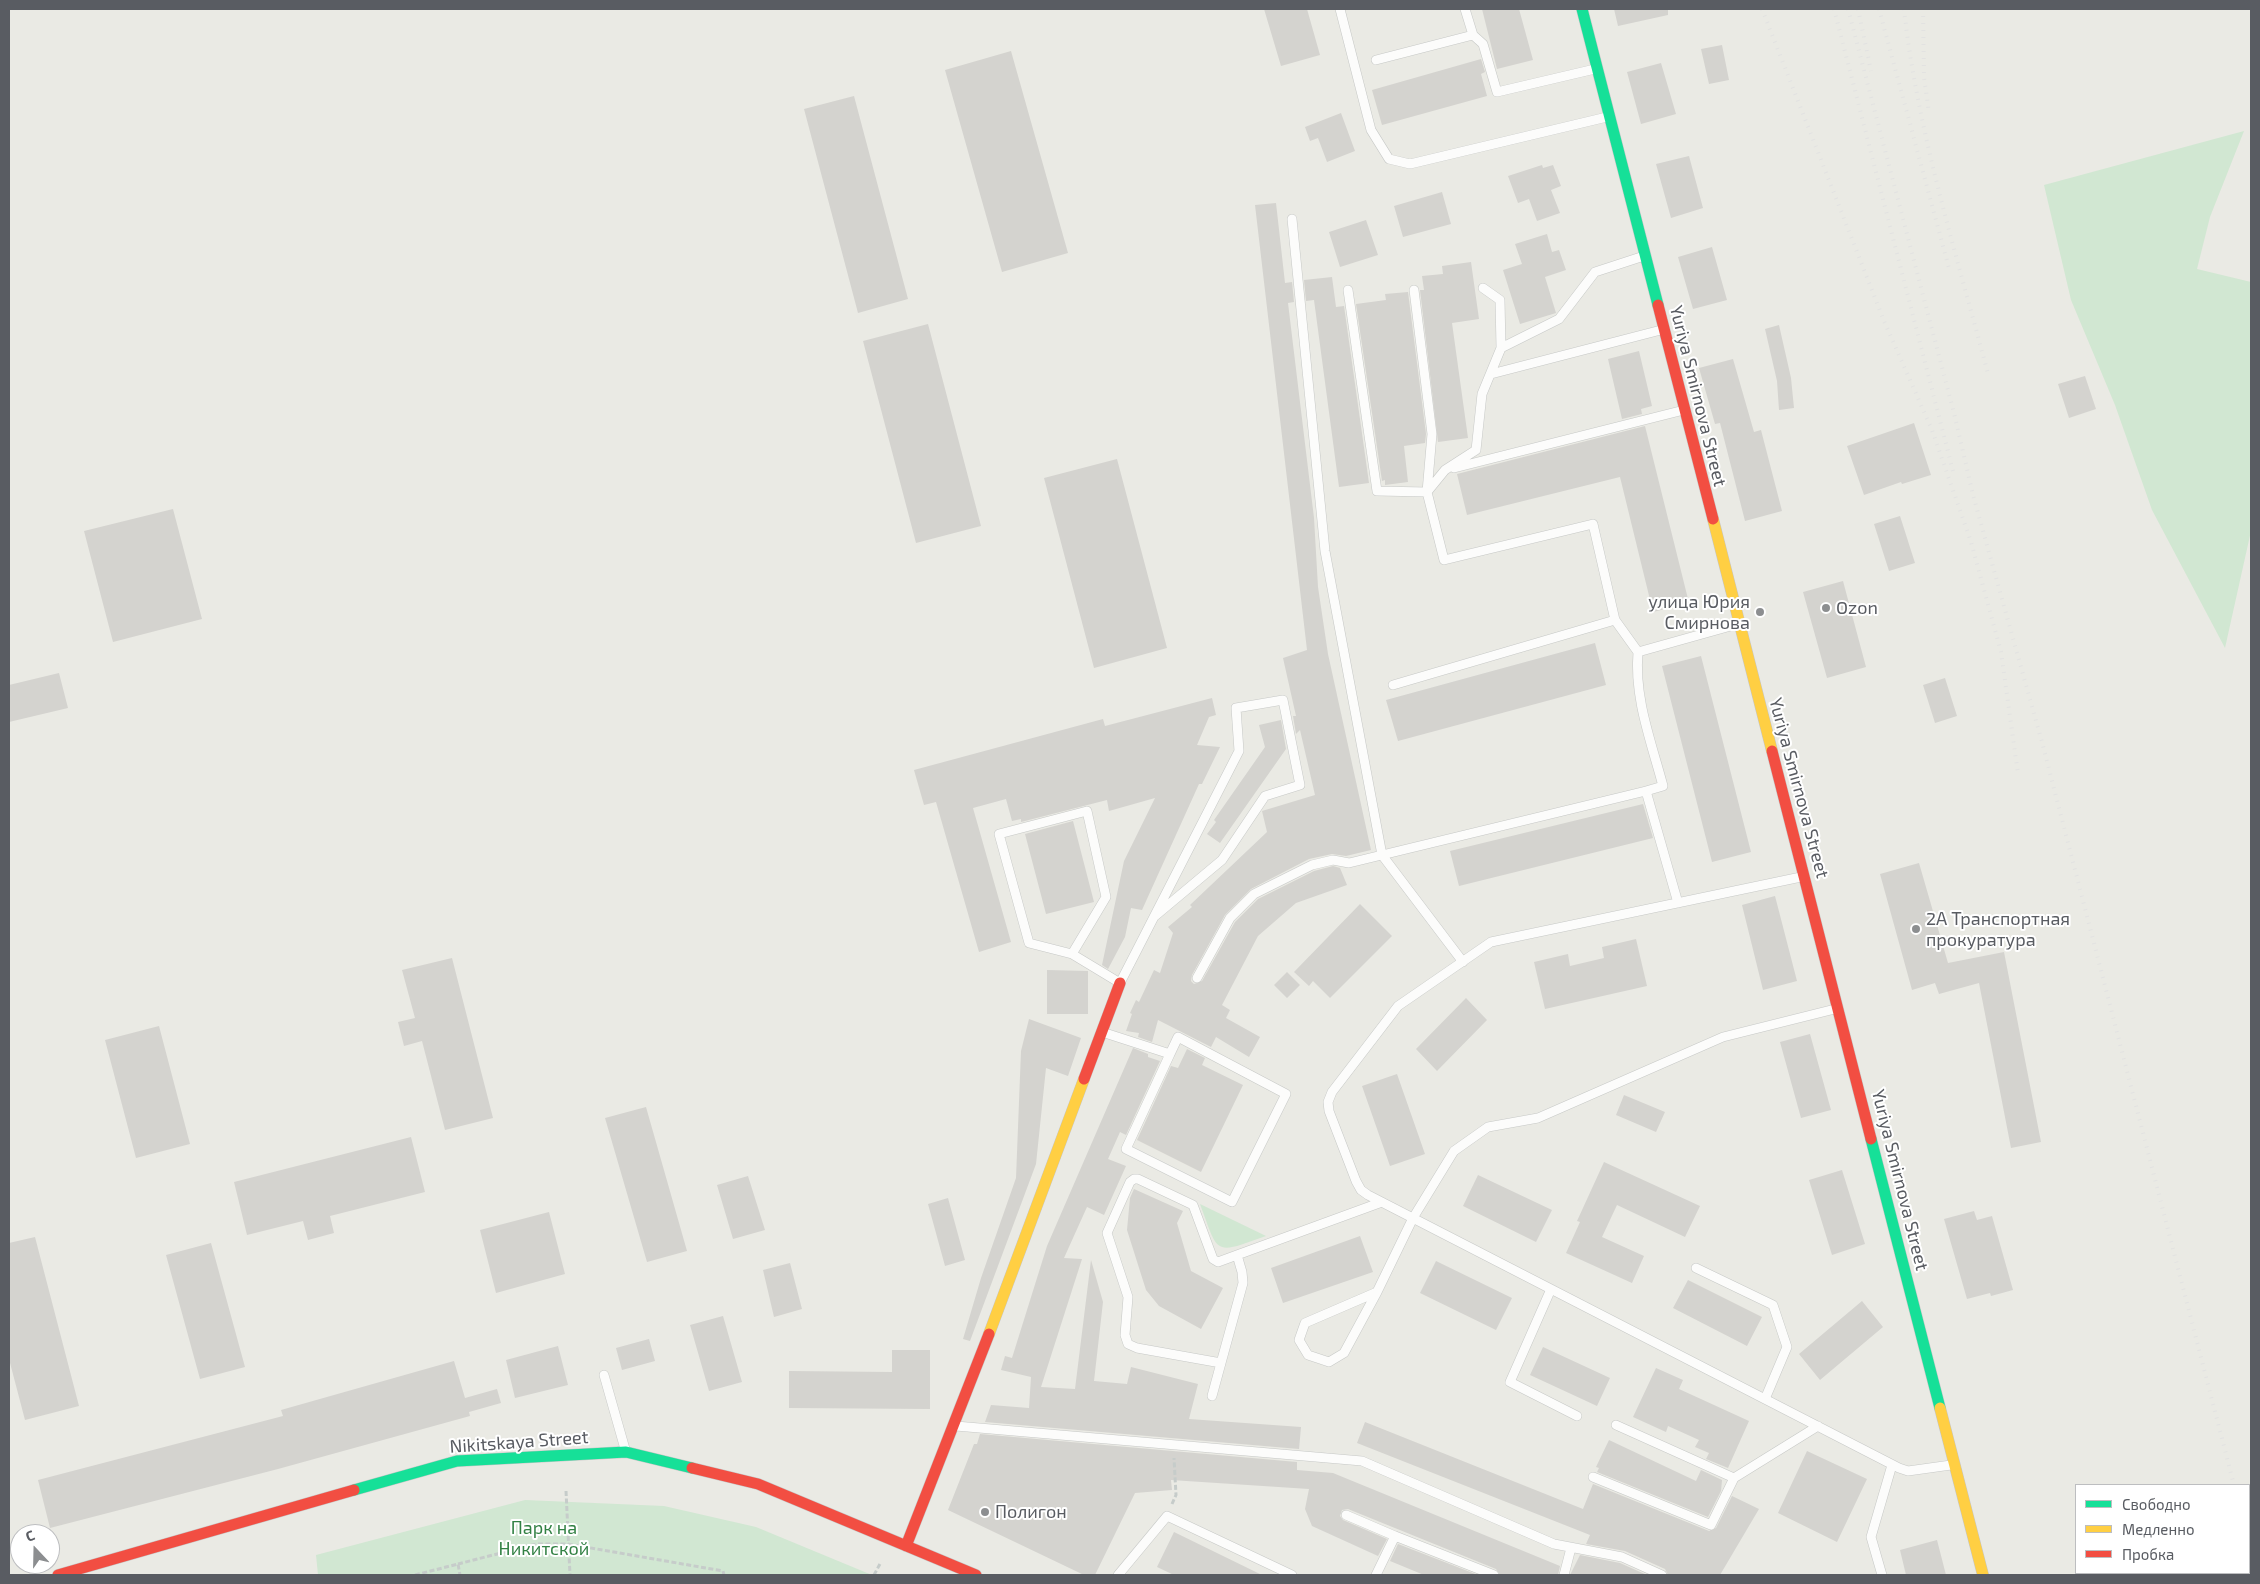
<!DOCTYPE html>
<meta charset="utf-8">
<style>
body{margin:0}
#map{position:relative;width:2260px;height:1584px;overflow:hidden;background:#eaeae4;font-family:"Exo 2",sans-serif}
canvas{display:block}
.frame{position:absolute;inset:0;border:10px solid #595c62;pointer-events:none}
.legend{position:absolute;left:2075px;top:1484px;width:175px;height:90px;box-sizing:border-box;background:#fff;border:1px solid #bdbec0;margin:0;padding:6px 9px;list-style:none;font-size:15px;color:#595c62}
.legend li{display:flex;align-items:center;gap:10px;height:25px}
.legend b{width:25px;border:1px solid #bdbec0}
.north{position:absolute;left:10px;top:1524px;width:50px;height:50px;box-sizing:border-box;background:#fff;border:1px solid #bdbec0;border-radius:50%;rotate:339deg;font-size:14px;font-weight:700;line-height:20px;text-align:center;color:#595c62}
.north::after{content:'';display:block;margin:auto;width:18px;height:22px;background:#8c8e90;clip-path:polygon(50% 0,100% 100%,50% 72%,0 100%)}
</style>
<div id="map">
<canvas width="2260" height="1584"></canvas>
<div class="frame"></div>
<ul class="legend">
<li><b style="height:6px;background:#16e098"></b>Свободно</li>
<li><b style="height:6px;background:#ffcf43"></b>Медленно</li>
<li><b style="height:6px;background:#f24e42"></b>Пробка</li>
</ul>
<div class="north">С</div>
</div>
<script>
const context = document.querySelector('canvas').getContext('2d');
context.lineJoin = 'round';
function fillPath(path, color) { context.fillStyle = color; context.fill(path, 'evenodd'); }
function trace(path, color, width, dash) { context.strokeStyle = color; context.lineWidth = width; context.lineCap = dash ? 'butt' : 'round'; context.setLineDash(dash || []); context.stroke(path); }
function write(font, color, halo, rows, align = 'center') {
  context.font = font + ' "Exo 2",sans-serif'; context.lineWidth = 4; context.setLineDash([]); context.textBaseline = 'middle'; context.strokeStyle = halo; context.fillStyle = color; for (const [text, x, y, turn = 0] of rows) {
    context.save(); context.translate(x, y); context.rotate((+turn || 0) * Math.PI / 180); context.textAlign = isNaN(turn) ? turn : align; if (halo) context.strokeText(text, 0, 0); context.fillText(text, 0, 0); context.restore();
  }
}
const green = new Path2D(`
 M2244,131L2210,217L2197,269L2251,282V531L2225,648L2152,510L2115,405L2071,300L2044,185Z
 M1200,1204L1266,1236C1213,1255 1219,1255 1200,1204Z
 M525,1500L664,1506L756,1527L872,1575H318L316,1555Z`);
const building = new Path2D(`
 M1264,9H1307L1320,55L1281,66Z
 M1482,9H1519L1533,60L1497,69Z
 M1614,9H1668V15L1618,26Z
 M1722,45L1729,80L1709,84L1701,49Z
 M1011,51L1068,253L1002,272L945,70Z
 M1481,59L1485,72L1481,74L1487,96L1382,125L1372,90Z
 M1661,63L1676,114L1641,124L1627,72Z
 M854,96L908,299L858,313L804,109Z
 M1341,113L1355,151L1327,162L1318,138L1310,141L1305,127Z
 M1689,156L1703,208L1671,218L1656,164Z
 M1542,165L1543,168L1553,165L1561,186L1551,190L1560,213L1537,221L1529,199L1518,203L1508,176Z
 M1442,192L1451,224L1403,237L1394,206Z
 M1276,203L1285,283L1292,282L1294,302L1288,303L1314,518L1318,587L1328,654L1371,850L1346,856L1332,854L1309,859L1251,889L1225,915L1192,975L1191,981L1194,984L1202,981L1235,922L1258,899L1314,871L1333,866L1340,868L1347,885L1296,903L1258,936L1222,1005L1230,1010L1226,1018L1260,1037L1249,1057L1216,1037L1211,1047L1158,1020L1152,1042L1138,1037L1139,1033L1126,1031L1132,1014L1130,1013L1136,1000L1139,1002L1154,970L1160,973L1173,933L1168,927L1192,907L1190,905L1267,832L1262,811L1315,795L1300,730L1296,734L1293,716H1296L1283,658L1307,650L1255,205Z
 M1366,220L1378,255L1340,267L1329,232Z
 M1547,234L1552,252L1559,250L1566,270L1545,277L1556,313L1520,324L1503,270L1522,264L1515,244Z
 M1712,247L1727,300L1693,309L1678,257Z
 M1471,262L1479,319L1452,323L1468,438L1438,442L1420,290H1424L1422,276L1443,274L1442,266Z
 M1332,277L1336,307L1344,306L1369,483L1339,487L1314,300L1306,301L1304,280Z
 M1408,292L1426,434L1425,443L1404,446L1408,482L1385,485V480L1382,481L1356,304L1386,300L1385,294Z
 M928,324L981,526L916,543L863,341Z
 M1779,325L1791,378L1794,408L1779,410L1777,381L1765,329Z
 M1639,351L1652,406L1641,409L1642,414L1622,419L1608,359Z
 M1733,359L1754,432L1761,430L1782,511L1745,521L1720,423L1715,424L1699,368Z
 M2085,376L2096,409L2069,418L2058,384Z
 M1914,423L1931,475L1902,484L1901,482L1864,495L1847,446Z
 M1645,426L1689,603L1653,612L1620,477L1467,515L1457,474Z
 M1117,459L1167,648L1094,668L1044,478Z
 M173,509L202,619L113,642L84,531Z
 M1900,516L1915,563L1889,571L1874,524Z
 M1843,581L1866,667L1827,678L1803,592Z
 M1595,643L1606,685L1398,741L1386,700Z
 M1701,656L1751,852L1712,862L1662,666Z
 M59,673L68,708L9,722V685Z
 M1945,678L1957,716L1935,723L1923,685Z
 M1212,698L1216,715L1209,717L1197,745L1220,747L1202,784H1199L1142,910L1131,908L1125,937L1108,969L1102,965L1124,861L1155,798L1109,811L1107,800L1021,822V819L1012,821L1006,799L973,808L1011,942L979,952L936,802L924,805L914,770L1103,719L1105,726Z
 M1281,720L1286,749L1220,843L1207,834L1216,822L1214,820L1265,747L1259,725Z
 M1643,804L1653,838L1459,886L1450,851Z
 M1073,821L1094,902L1046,914L1025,834Z
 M1919,863L1948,963L2004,952L2041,1142L2011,1148L1979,983L1939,994L1935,983L1912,990L1880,874Z
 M1775,896L1797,981L1763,990L1742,905Z
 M1360,904L1392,936L1330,998L1313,981L1309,986L1294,972Z
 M1636,939L1647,986L1545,1009L1534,962L1568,954L1570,966L1604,958L1602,947Z
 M452,958L493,1118L445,1130L422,1041L404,1046L398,1022L415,1018L402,970Z
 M1047,970L1088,971V1014H1047Z
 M1287,972L1300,985L1287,998L1274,985Z
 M1466,998L1487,1020L1437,1071L1416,1049Z
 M1029,1019L1081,1038L1068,1076L1046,1068L1036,1164L970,1341L963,1339L981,1278L1016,1178L1021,1051Z
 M159,1026L190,1144L136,1158L105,1040Z
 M1810,1034L1831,1110L1801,1118L1780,1042Z
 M1133,1048L1148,1054V1057L1160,1061L1126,1135L1120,1132L1108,1159L1126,1166L1104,1215L1087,1207L1064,1258L1082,1259L1041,1387L1075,1389L1091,1260L1103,1302L1094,1381L1127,1384L1131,1367L1198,1384L1189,1419L1301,1427L1299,1449L985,1422L991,1405L1029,1408L1031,1377L1001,1370L1005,1356L1012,1358L1047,1246Z
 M1187,1049L1205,1058L1202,1065L1243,1085L1201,1172L1137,1140L1171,1066L1178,1068Z
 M1397,1074L1425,1154L1390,1166L1362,1086Z
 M1624,1095L1665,1112L1656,1132L1616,1115Z
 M646,1107L687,1251L647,1262L605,1118Z
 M411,1137L425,1192L330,1216L334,1233L308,1240L303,1221L247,1235L234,1182Z
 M1604,1162L1700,1206L1685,1237L1617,1205L1602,1237L1644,1256L1632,1283L1566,1253L1580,1222L1577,1221Z
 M1842,1170L1865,1244L1832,1255L1809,1180Z
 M1478,1175L1552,1210L1536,1242L1463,1206Z
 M748,1176L765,1230L733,1239L717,1185Z
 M1134,1189L1183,1211L1177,1223L1191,1271L1223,1288L1201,1329L1159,1306L1146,1290L1127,1230L1130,1198Z
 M948,1198L965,1260L945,1266L928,1204Z
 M1974,1211L1977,1220L1992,1216L2013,1290L1991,1296L1990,1293L1967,1299L1944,1219Z
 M549,1212L565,1274L496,1293L480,1230Z
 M1360,1236L1373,1272L1283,1303L1271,1268Z
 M35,1237L79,1406L25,1420L9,1359V1243Z
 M211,1243L245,1367L200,1379L166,1255Z
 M1436,1261L1512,1298L1496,1330L1420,1293Z
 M790,1263L802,1309L774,1317L763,1270Z
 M1688,1280L1762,1317L1747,1346L1673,1308Z
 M1862,1301L1883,1327L1820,1380L1799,1354Z
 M723,1316L742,1382L709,1391L690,1325Z
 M649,1339L655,1361L622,1370L616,1348Z
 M558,1346L568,1385L515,1398L506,1360Z
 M1543,1347L1610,1378L1597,1406L1530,1375Z
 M892,1350H930V1409L789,1408V1371L892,1372Z
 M454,1361L465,1398L497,1389L501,1403L469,1412L470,1416L278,1469L50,1528L38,1480L283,1416L281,1410Z
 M1656,1368L1683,1380L1679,1389L1749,1421L1728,1468L1706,1459L1709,1453L1695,1447L1699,1440L1668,1426L1666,1432L1633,1417Z
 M1365,1422L1583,1509L1593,1484L1709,1531L1716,1528L1732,1496L1759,1509L1720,1575H1668L1665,1569L1625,1551L1586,1544L1590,1535L1357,1443Z
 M980,1434L1297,1462V1470L1333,1473L1560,1566L1558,1575H1500L1496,1569L1348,1509L1342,1510L1340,1516L1343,1520L1387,1539L1378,1556L1312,1526L1305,1509L1309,1489L1171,1480L1172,1490L1135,1493L1095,1575H1084L948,1510L974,1444H977Z
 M1609,1440L1696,1481L1701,1470L1722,1480L1721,1491L1708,1517L1597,1472L1599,1468L1596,1467Z
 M1807,1451L1867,1479L1837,1542L1778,1513Z
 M1174,1532L1262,1575H1174L1157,1567Z
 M1937,1540L1946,1575H1906L1900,1550Z
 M1398,1544L1478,1575H1424L1390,1561Z
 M1580,1555L1620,1563L1647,1575H1570Z`);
const path = new Path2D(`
 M566,1491L570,1575
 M1172,1504L1176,1495L1174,1458
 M458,1564L536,1544H568L723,1571L724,1575
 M415,1575L458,1564L460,1575
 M874,1575L881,1562`);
const lane = new Path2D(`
 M1340,9L1371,130L1389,159L1410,164L1607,117
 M1473,35L1483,44L1497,92L1595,69
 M1376,60L1473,35L1465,9
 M1292,219L1325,551L1382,855L1463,962
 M1483,288L1500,300L1501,348
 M1348,290L1377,491L1427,492L1444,560L1593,524L1615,620L1638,652L1738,624
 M1414,290L1432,434L1427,492
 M1491,374L1661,330
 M1454,468L1684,410
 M1427,492L1445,470L1476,450L1482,394L1501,348L1559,319L1595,272L1644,256
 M1638,652C1634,698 1651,741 1663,786L1646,791
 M1393,685L1615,620
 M1801,877L1491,942L1398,1006L1332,1092L1328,1102L1329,1111L1356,1181L1361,1190L1368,1195L1899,1468L1908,1471L1951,1465
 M1072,954L1106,897L1087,811L999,834L1029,943L1072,954L1120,983L1137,950L1239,751L1236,708L1283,700L1300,785L1265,796L1222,860L1155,916
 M1197,978L1230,918L1254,894L1312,865L1333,860L1349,863L1646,791L1678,903
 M1105,1033L1170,1054L1178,1037L1286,1094L1232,1202L1126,1149L1170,1054
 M1237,1255L1242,1272L1243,1283L1221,1363L1137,1348L1128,1344L1125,1335L1128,1297L1107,1233L1130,1182L1134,1179H1138L1193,1205L1213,1259L1218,1262L1237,1255L1382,1202
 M1696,1268L1773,1305L1787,1347L1765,1399
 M1551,1289L1510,1382L1577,1416
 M1377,1292L1344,1353L1329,1362L1308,1355L1299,1340L1305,1323L1377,1292L1413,1218L1454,1151L1488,1127L1538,1118L1723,1037L1835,1009
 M604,1375L625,1449
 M1212,1396L1221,1363
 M1616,1425L1734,1478
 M956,1426L1362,1461L1554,1544L1622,1557L1662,1575
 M1593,1477L1711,1525L1734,1478L1818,1426
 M1346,1515L1395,1536
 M1118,1575L1167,1516L1292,1575
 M1376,1575L1395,1536L1494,1575
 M1564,1575L1571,1548
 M1882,1575L1871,1537L1892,1465`);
const fast = new Path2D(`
 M1582,9L1658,305
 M1871,1139L1940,1408
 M354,1490L457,1461L626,1452L692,1468`);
const slow = new Path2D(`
 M1713,519L1772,751
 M989,1334L1084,1079
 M1940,1408L1983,1575`);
const jam = new Path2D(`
 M1658,305L1713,519
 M1772,751L1871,1139
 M1084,1079L1120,983
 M692,1468L758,1484L976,1575
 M906,1546L989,1334
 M58,1575L354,1490`);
const rail = new Path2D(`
 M1762,9L1884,321L1932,430L1971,542L2001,652L2018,774
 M1834,9L1953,471
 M1848,9L1955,417L1973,495L2043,746L2234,1485
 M1858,9L1871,71
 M1879,9L1950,272
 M1904,9C1917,130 1957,256 1988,374
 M1923,9L1924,78L1929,112
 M2249,1542L2251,1551`);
const markers = [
 [1826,608,5,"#8c8e90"],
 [1760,612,5,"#8c8e90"],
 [1916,929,5,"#8c8e90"],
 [985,1512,5,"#8c8e90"]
];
const streetNames = [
 ["Yuriya Smirnova Street",1698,396,76],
 ["Yuriya Smirnova Street",1799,788,75],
 ["Yuriya Smirnova Street",1900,1180,76],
 ["Nikitskaya Street",519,1442,-4]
];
const poiNames = [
 ["улица Юрия",1750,602,"right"],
 ["Смирнова",1750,623,"right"],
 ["Ozon",1836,608],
 ["2А Транспортная",1926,919],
 ["прокуратура",1926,940],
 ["Полигон",995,1512]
];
const parkNames = [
 ["Парк на",544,1528],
 ["Никитской",544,1549]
];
fillPath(green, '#d1e7d2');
fillPath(building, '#d4d3cf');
trace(lane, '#c6c8c6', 10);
trace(fast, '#c6c6c6', 12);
trace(slow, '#c6c6c6', 12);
trace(jam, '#c6c6c6', 12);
trace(path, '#c6ccca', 3, [5, 2.5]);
trace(lane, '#fcfcfb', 9);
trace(fast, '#16e098', 11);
trace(slow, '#ffcf43', 11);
trace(jam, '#f24e42', 11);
trace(rail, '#e2e2e1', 4, [1, 6]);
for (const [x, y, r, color] of markers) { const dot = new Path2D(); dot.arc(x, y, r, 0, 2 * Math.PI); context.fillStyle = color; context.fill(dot); trace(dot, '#fff', 2); }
write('18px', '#595c62', '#fff', streetNames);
write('18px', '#595c62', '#fff', poiNames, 'left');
write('18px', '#328144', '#fff', parkNames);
</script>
